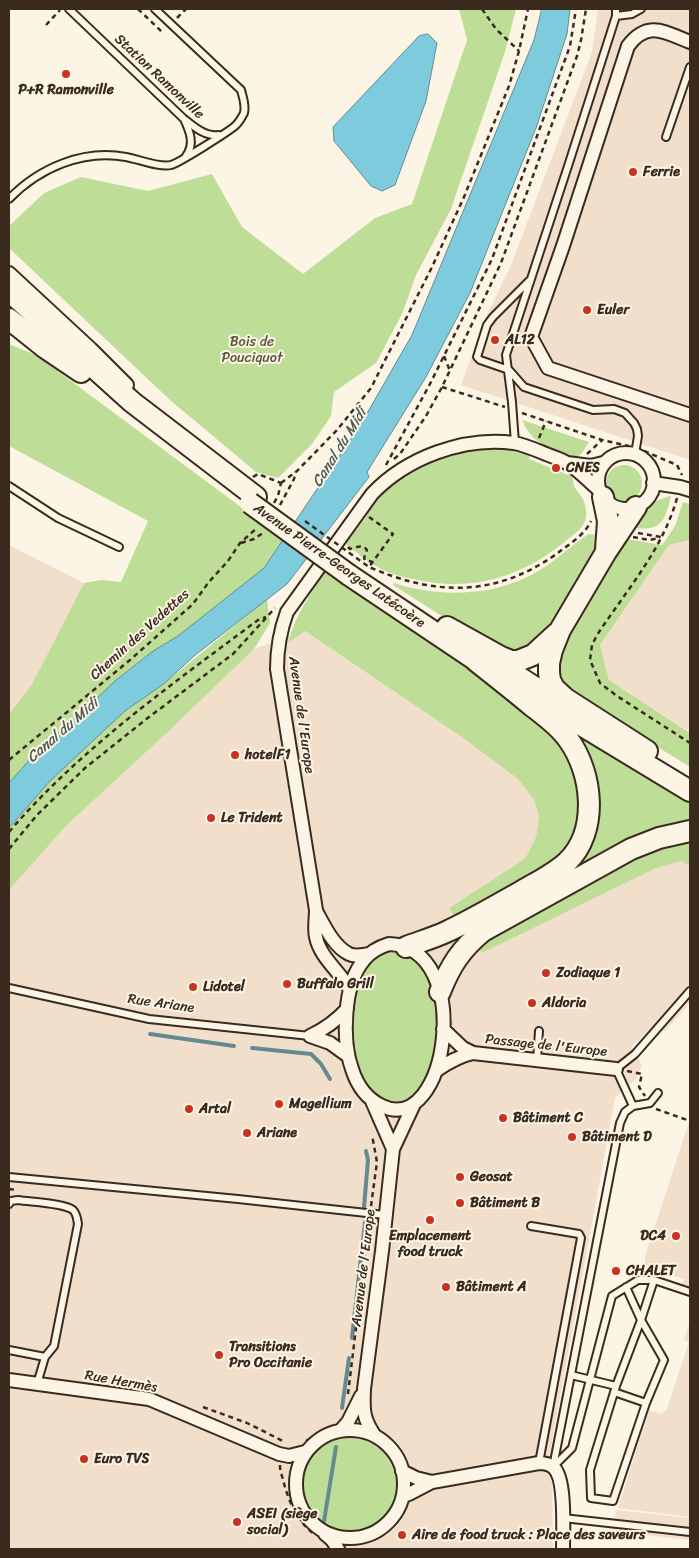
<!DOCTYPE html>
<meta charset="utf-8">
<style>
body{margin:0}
#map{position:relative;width:699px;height:1558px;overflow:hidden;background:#fcf5e5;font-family:Sriracha,sans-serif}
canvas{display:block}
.frame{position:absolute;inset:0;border:10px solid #3b2a1e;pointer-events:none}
</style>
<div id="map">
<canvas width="699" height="1558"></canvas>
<div class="frame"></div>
</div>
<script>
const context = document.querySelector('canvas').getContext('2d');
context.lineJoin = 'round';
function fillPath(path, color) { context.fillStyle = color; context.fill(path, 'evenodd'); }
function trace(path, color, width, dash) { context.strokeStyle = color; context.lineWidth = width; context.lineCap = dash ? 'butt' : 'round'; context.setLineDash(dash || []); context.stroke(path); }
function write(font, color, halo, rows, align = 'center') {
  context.font = font + ' Sriracha,sans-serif'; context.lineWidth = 4; context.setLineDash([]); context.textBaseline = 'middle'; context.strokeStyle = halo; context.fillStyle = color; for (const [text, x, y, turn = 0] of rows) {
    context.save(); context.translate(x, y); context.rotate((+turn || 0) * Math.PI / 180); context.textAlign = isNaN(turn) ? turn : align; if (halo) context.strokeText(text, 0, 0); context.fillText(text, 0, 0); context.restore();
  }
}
const built = new Path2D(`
 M598,9H690V460L461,385L486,317L511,265L592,52Z
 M690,540V732L609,680L600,645L669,545Z
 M9,545L84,583L32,684L9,714Z
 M305,631L463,738L518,779L534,800L539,816L536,837L526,857L514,866L654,869L681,861L690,866V1003L665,1031L651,1027L631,1048L642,1065L637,1078L615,1098L552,1441L553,1549H9V890L67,825L170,730L254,649Z
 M689,1122H690V1296L679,1292L684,1279L645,1267V1256Z
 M690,1321V1517L618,1508L649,1410L662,1414L667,1409L689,1342L684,1340Z
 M616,1510L690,1518V1540L613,1531Z`);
const green = new Path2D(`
 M459,9H516L505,52L451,209L416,275L402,314L376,363L334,392L331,416L312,444L278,478L256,472L170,400L9,248V226L44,193L81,177L148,191L212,174L242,227L303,274L375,218L412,204L467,40Z
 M9,344L36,355L284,539L264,568L178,636L153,651L115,681L80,714L41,747L9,783V714L32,684L84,583L101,580L121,582L148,521L9,446Z
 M522,420L589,442L582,453L576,458C552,449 533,446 522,420Z
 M488,449L516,450L530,455L529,459L571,476C574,480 573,482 574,486C576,490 579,493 581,496C585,502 587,510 586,518C584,528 574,534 567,540C526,574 481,590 429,582C410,579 390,575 374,565C364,559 355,551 346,544L368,514L365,512L378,496L397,481L427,465L458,453Z
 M606 483a18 18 0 1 1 36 0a18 18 0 1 1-36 0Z
 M671,496C664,526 659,532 628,527C639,514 654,499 671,496Z
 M683,502L690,504V540L669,545L600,645L609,680L690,733V767L609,717L561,685L555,675L557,653L621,538L662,545L675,526Z
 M589,534L604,536L600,550L538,645L514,654L470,634L393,585L394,583C441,598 496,597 540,570C557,560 572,544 589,534Z
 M327,568L387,608L509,698L551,732L568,755L577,779L579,804L576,827L562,853L537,874L457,920L449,908L514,866L526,857L536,837L539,816L534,800L518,779L463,738L305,631L288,643C295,615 312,592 327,568Z
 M267,599L270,623L254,649L170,730L67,825L9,890V828L50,781L125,711L165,683Z
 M582,738H587L621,761L690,801V826L554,886L585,843L579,739Z
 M690,840V866L681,861L654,869L482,953L476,946L648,851Z
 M390,951C397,951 405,953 411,957C447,979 445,1097 397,1102C388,1102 379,1098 373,1092C348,1066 346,998 366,969C372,960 380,954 390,951Z
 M302 1485a47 47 0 1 1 94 0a47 47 0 1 1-94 0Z`);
const water = new Path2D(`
 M542,9H570L567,34L536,128L470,293L426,377L367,472L369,477L287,584L194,656L165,683L125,711L50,781L9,828V783L41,747L80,714L115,681L153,651L178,636L264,568L362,422L412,335L534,40Z
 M428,34L437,43L426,101L395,185L382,191L371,186L334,141L333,127L419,36Z`);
const stream = new Path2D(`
 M150,1034L234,1046
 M252,1048L311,1054L321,1064L330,1079
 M364,1207L368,1160L366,1151
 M352,1338L365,1222
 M342,1408L349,1358
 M324,1521L336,1447`);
const path = new Path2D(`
 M138,9L163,33
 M482,9L496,29L519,51
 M177,18L186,9
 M46,25L60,10
 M444,356L450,371
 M442,387L505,407
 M522,413L602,440L629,446
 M539,438L546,421
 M644,451L677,465L682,475
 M587,454L602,440
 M394,459L400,454L426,416L442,387L501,263L577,56L581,40L586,9
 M386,465L431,382L492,259L570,46L576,9
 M253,477L258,474L281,483
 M281,483L297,471L337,430L371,388L432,267L464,197L509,86L519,51L528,9
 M677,498C663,549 626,591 597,635L592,645L590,660L600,683L617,696L690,743
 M274,503L278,496L281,483
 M280,505L294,479L296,472
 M369,517L393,534L369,567C436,596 494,597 555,555C568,545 584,536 591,521
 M638,533L661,537
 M633,537L649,540L660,538
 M241,543L254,539L263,533
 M348,547L350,549C357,547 362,544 367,550L364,558L365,560L373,562
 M9,760L130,660L193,604L208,583L228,561L240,543L257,528
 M9,832C80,749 171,685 258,620L266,617
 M9,849L37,815L85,768L149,717L233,654L275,608
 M627,1071L642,1074L639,1087L645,1096
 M656,1109L690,1121
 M9,1189L17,1190
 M371,1206L377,1162L372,1135
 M348,1394L369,1221
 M203,1407L247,1423L285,1442
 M306,1441L329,1427
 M280,1465V1468C286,1493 293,1518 314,1534`);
const lane = new Path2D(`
 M69,9L183,118C193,126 205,137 219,135
 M616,16L632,14L641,9
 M184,119C190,132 195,144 186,156
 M666,137L690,67
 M9,199C39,168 83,149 126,157C138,159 160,168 171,165C177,164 230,131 236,125C239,122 242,117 244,113C246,105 243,98 241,90L155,9
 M529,281L493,317L487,325L477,357L480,360L509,370L524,387L593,410L614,409L625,413L634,423L637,429L638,436L635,454
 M515,443L512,402L506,355L569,163L616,16V9
 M9,486L58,518L119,547
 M9,988L149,1019L310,1036
 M537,1060L539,1031
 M633,1106L616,1069L635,1054L690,991
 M9,1177L238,1199L385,1215
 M9,1204L11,1201L18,1200C30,1202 64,1203 73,1210C77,1214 77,1219 78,1224L54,1346L45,1357L37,1384
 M531,1226L579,1234L581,1238L539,1463
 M626,1287L641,1320L654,1280
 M9,1350L45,1357
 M571,1375L616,1386L641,1320L664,1360L646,1403L613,1501L591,1498L590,1470L616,1386
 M614,1392L646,1403
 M553,1467L620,1123L625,1112L633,1106L650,1103L658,1093
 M553,1467L572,1448L612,1296L638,1280H654L690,1292
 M563,1518L690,1532`);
const street = new Path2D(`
 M690,42C664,32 648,20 628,46L563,246L531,337L548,368L690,415
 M9,273L91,349L127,385
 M598 481a28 28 0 1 1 56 0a28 28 0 1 1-56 0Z
 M567,463L591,466L603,463
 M653,483L680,487L690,490
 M316,911C324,925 333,946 349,954C355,957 362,955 369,954
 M389,944C476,947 448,1138 382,1106C367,1099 357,1085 352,1069C342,1041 343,984 364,960C370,952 379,947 389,944Z
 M350,990C341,972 320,958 316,937C314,929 316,918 316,910L277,669C277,649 280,631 287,612L372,494C406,458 464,436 514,443C525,445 536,450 546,454C553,457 561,459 567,463C579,470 589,482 599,490
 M443,1029L463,1048L473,1053L616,1069
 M310,1036C325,1029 336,1021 347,1009
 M310,1036L330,1043L348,1056
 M437,1070C449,1062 459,1056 473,1053
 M372,1101L393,1149
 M9,1380L149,1399L279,1454L289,1456L305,1452
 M296 1484a54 54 0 1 1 108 0a54 54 0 1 1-108 0Z
 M341,1430L348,1422L361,1396
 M375,1436C363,1419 363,1410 364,1389L382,1251L393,1149L414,1104
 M402,1471L416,1478L432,1482
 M403,1496L409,1494L432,1482L539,1463C545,1463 550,1464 554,1468C566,1479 563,1532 563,1549
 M325,1534L332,1540L338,1549`);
const primary = new Path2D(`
 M9,291L132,402L256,497
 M9,319L44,347L81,372
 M603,497L608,521L606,550
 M636,507L606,552L560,630L552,650L549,663V673L550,680L554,688L566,699L647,751
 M349,575L486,667
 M447,627L501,657L511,661H518L533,655L557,633
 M491,659L559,703
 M543,702L690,791
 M406,947C419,942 433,938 446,932C472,920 497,905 522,891C537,882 554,874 567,862C599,831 593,773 568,739C559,726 545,716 532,706C514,691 495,676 476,661
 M440,992C450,966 461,949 483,931L631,849L659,838L690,831`);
const pathBridge = new Path2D(`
 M305,521L369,567`);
const primaryBridge = new Path2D(`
 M250,503L349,575`);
const markers = [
 [66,74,5,"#c8321e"],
 [633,172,5,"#c8321e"],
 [587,310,5,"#c8321e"],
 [495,340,5,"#c8321e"],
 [556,468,5,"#c8321e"],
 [235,755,5,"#c8321e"],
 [211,818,5,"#c8321e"],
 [546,973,5,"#c8321e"],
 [287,984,5,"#c8321e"],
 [193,987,5,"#c8321e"],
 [532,1003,5,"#c8321e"],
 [279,1104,5,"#c8321e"],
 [189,1109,5,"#c8321e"],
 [503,1118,5,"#c8321e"],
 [247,1133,5,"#c8321e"],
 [572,1137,5,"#c8321e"],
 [460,1177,5,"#c8321e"],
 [460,1203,5,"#c8321e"],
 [430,1220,5,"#c8321e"],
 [676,1236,5,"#c8321e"],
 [616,1271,5,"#c8321e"],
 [446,1287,5,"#c8321e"],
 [219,1355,5,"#c8321e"],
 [84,1459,5,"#c8321e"],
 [237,1522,5,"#c8321e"],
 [402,1535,5,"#c8321e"]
];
const streetNames = [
 ["Station Ramonville",159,77,43],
 ["Avenue Pierre-Georges Latécoère",339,566,35],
 ["Chemin des Vedettes",140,635,-42],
 ["Avenue de l'Europe",301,715,82],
 ["Rue Ariane",161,1004,8],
 ["Passage de l'Europe",546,1046,6],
 ["Avenue de l'Europe",364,1268,-83],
 ["Rue Hermès",121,1382,10]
];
const poiNames = [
 ["P+R Ramonville",66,90,"center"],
 ["Ferrie",643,172],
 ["Euler",597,310],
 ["AL12",505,340],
 ["CNES",566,468],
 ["hotelF1",245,755],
 ["Le Trident",221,818],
 ["Zodiaque 1",556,973],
 ["Buffalo Grill",297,984],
 ["Lidotel",203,987],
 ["Aldoria",542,1003],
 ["Magellium",289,1104],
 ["Artal",199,1109],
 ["Bâtiment C",513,1118],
 ["Ariane",257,1133],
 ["Bâtiment D",582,1137],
 ["Geosat",470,1177],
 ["Bâtiment B",470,1203],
 ["Emplacement",430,1236,"center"],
 ["food truck",430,1252,"center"],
 ["DC4",666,1236,"right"],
 ["CHALET",626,1271],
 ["Bâtiment A",456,1287],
 ["Transitions",229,1347],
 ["Pro Occitanie",229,1363],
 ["Euro TVS",94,1459],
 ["ASEI (siège",247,1514],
 ["social)",247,1530],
 ["Aire de food truck : Place des saveurs",412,1535]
];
const parkNames = [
 ["Bois de",252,342],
 ["Pouciquot",252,358]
];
const waterNames = [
 ["Canal du Midi",340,448,-58],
 ["Canal du Midi",63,731,-41]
];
fillPath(built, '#f2dfcb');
fillPath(green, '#bede97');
fillPath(water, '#7ecbde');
trace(water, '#638b91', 1);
trace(stream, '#638b91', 4);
trace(lane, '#3b2a1e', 10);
trace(street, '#3b2a1e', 16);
trace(primary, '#3b2a1e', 24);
trace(path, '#3b2a1e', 2.5, [5, 4]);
trace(lane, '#fcf5e5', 6);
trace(street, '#fcf5e5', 12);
trace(primary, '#fcf5e5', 20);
trace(primaryBridge, '#3b2a1e', 24, []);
trace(pathBridge, '#3b2a1e', 2.5, [5, 4]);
trace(primaryBridge, '#fcf5e5', 20);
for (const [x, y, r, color] of markers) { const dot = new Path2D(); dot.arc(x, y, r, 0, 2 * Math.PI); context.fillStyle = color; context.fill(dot); trace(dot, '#fcf5e5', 2); }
write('14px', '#3b2a1e', '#fcf5e5', streetNames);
write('bold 14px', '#3b2a1e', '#fcf5e5', poiNames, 'left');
write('14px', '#5c573c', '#fcf5e5', parkNames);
write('italic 15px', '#4f5a58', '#fcf5e5', waterNames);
</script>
